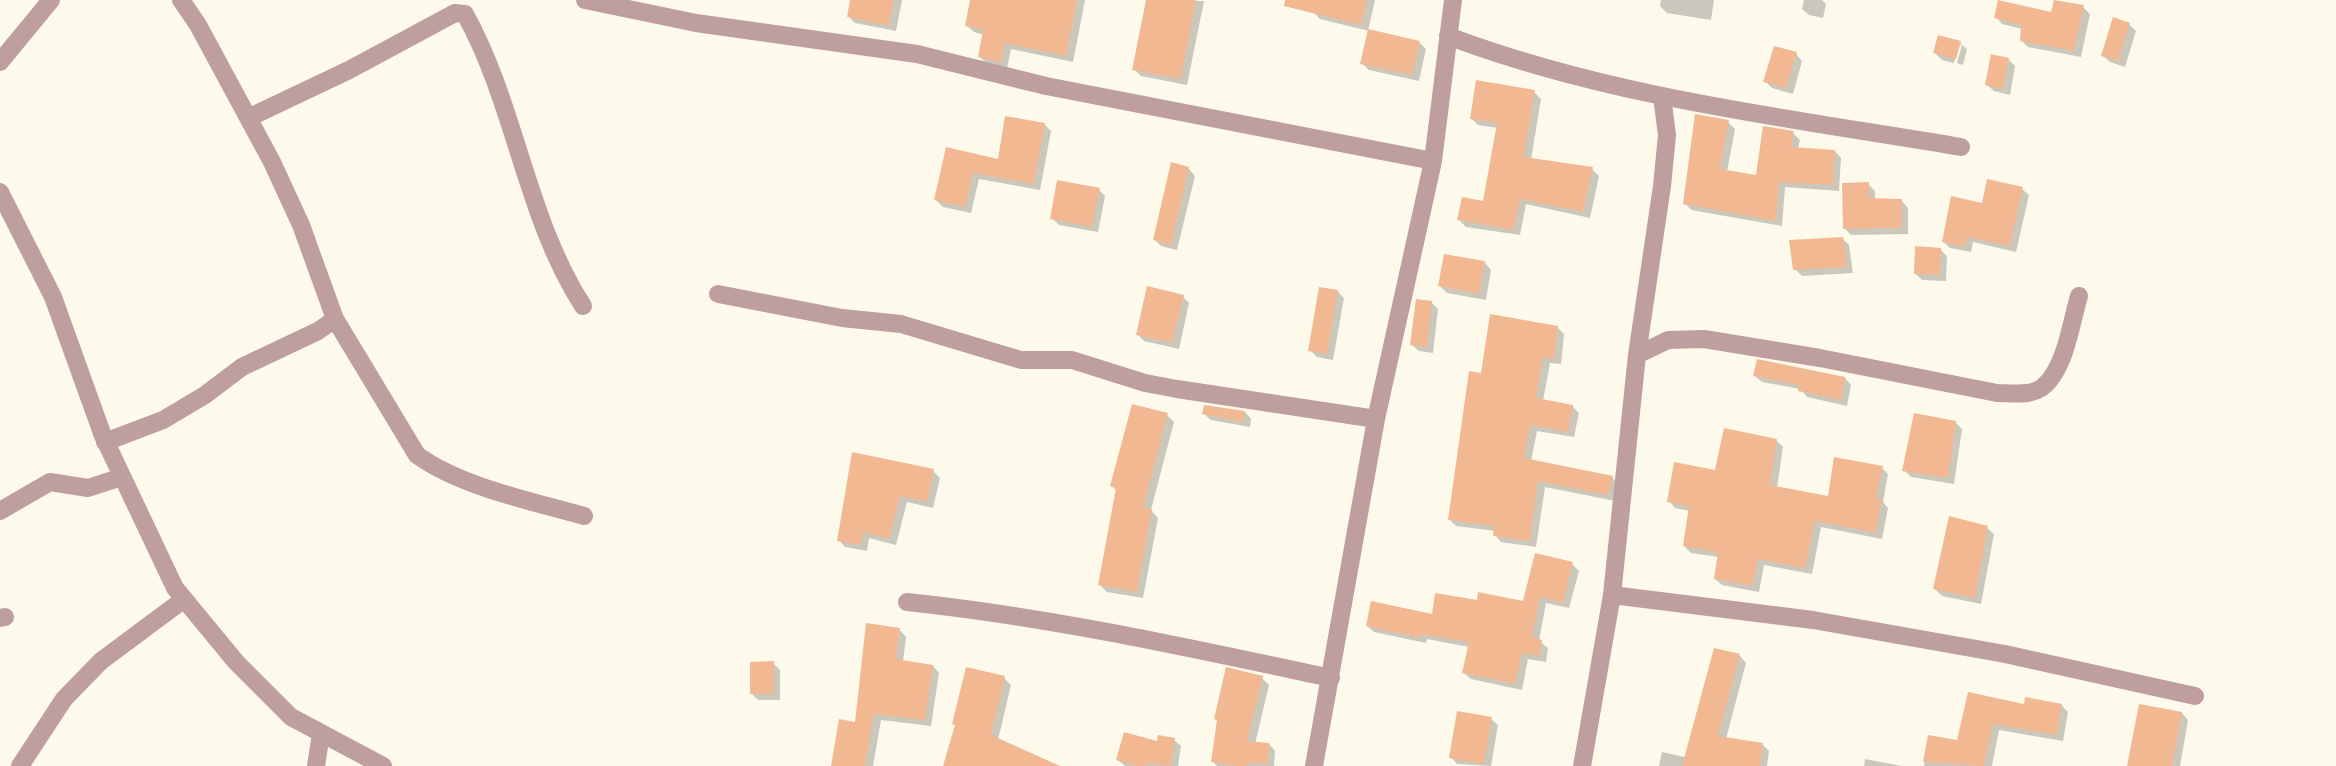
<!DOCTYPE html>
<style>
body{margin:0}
canvas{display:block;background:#fdfaec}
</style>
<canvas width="2336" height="766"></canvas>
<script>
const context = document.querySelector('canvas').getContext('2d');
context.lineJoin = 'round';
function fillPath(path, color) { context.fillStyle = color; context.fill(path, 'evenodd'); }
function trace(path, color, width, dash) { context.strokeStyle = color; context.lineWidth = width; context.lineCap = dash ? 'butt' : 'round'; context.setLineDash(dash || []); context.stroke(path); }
const shadow = new Path2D(`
 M852,0H902L896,31L855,23L848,16Z
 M972,0H1085L1073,62L1011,49L1007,69L987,64L980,57L984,35L974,32L967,26Z
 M1148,0L1204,1L1187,85L1141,76L1134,69Z
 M1317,0H1375L1368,31L1419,42L1426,49L1419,81L1369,70L1362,63L1369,31L1320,19L1314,13Z
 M1661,0H1714L1711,20L1667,13L1660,6Z
 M1804,0H1822L1826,4L1823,18L1809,15L1802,9Z
 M2083,7L2090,14L2081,57L2028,47L2021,40L2022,29L2002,24L1996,17L2053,14Z
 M2129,24L2136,31L2125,67L2110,62L2103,56Z
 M1960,43L1967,49L1963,65L1957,63L1962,45H1958L1954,63L1942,60L1935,53Z
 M1796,54L1802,61L1793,94L1772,88L1765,81Z
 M2009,60L2015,66L2010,95L1994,91L1987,85Z
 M1534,92L1541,99L1531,160L1592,169L1599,176L1590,218L1526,204L1520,235L1466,227L1459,220L1484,203L1498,128L1478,125L1471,118Z
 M1728,122L1735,129L1727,172L1758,177L1793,133L1800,140L1798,149L1835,151L1841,158L1839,191L1785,187L1782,226L1691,210L1685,203Z
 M1044,124L1051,131L1040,190L979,179L971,213L943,207L936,200L948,149L999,161Z
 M1172,165L1189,169L1195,176L1177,250L1161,246L1155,240Z
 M1868,184L1875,191V200L1902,201L1908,208V234L1851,235L1844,228Z
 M2022,189L2029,195L2016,252L1973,242L1971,252L1950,248L1944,242L1983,205Z
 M1099,190L1105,196L1098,232L1059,225L1052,218Z
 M1842,238L1849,245L1853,273L1802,276L1795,269Z
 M1940,249L1947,256L1946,281L1922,280L1915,273Z
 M1485,263L1491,270L1486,300L1447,293L1440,286Z
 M1337,291L1344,298L1333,360L1317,357L1310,350Z
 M1183,297L1189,303L1179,349L1144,341L1137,334Z
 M1431,302L1438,309L1433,353L1419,351L1412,345Z
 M1558,328L1564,334L1561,364L1550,363L1543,401L1572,406L1579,413L1574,437L1537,431L1531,461L1612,477L1618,484L1615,501L1545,487L1536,547L1501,542L1495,535V531L1456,526L1449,519L1483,375Z
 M1755,376L1845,378L1851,385L1847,406L1807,397L1800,389L1762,382Z
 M1245,412L1251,419L1250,427L1211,420L1204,414Z
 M1167,415L1174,422L1151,510L1158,518L1143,598L1107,592L1100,585L1117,491L1112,486Z
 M1955,422L1962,429L1954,484L1911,477L1904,470Z
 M1776,440L1783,447L1777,488L1829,498L1882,468L1888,474L1883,502L1888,508L1882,539L1821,527L1812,574L1764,565L1759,592L1722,585L1715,579L1719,557L1691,553L1684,546L1690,511L1675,508L1669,501Z
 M933,471L940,478L933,508L907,502L896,545L869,538L867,551L845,547L839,540Z
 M1987,528L1994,534L1981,604L1942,596L1935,589Z
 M1572,564L1579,571L1569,608L1546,603L1539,641L1548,648L1546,662L1528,659L1522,690L1471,679L1464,673L1469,647L1427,639L1426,643L1374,632L1367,626L1433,616L1478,602L1525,603Z
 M900,630L906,637L903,662L933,666L939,673L931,726L881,720L873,766H833L857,724Z
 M1715,650L1740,656L1746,663L1726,739L1762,744L1769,751L1767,766H1659L1662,752L1685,757Z
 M773,663L780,670V700H758L751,693Z
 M1004,678L1011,685L998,740L1053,766H945Z
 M1262,678L1269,685L1255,744H1269L1275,751L1274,766H1217L1213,762Z
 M2061,705L2068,712L2063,741L1999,730L1992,766H1924L1929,737L1959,742L2025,707Z
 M2182,713L2188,720L2180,766H2129Z
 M1491,719L1498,725L1491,766L1457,764L1451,757Z
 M1174,740L1181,746L1178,766H1125L1118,760Z
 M1865,759L1902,766H1864Z`);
const building = new Path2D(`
 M850,0H894L889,26L847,17Z
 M970,0H1077L1066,56L1004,43L1001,63L978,57L983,30L965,26Z
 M1146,0H1196L1181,79L1132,70Z
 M1285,0H1367L1361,25L1284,6Z
 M1998,0L2051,12L2054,0L2084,5L2074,51L2020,41L2021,25L1994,18Z
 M2113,17L2130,23L2118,61L2101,56Z
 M1368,29L1420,41L1412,75L1360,64Z
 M1938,35L1961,41L1956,59L1933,53Z
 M1774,46L1797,52L1786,88L1763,82Z
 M1991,54L2009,58L2003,89L1985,85Z
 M1476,80L1535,90L1524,157L1593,167L1583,212L1520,199L1514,230L1457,220L1462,197L1483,201L1497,123L1470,119Z
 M1695,114L1729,120L1720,169L1756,175L1763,126L1794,131L1791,147L1835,150L1833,185L1779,182L1776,221L1683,204Z
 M1005,116L1045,123L1034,184L973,173L965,207L934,200L946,147L998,159Z
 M1171,162L1189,167L1171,245L1153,240Z
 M1987,179L2023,187L2010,246L1967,237L1965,247L1942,242L1951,196L1982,203Z
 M1057,180L1100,188L1092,227L1050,219Z
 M1869,182V198L1902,199V228L1843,229L1842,183Z
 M1843,237L1847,267L1793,270L1789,240Z
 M1915,246L1941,248L1940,275L1914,274Z
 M1444,254L1485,261L1479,294L1438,286Z
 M1147,286L1184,295L1172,343L1136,335Z
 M1319,287L1338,290L1327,354L1308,351Z
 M1416,299L1432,301L1427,347L1410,345Z
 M1490,314L1558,326L1554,359L1543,357L1536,398L1573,405L1568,432L1531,425L1524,458L1613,476L1608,495L1538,481L1530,541L1493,536L1494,526L1448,520L1469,371L1481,373Z
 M1757,359L1845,377L1841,400L1798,391L1799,385L1753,376Z
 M1132,404L1168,413L1143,508L1152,509L1137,592L1098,585L1116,488L1110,486Z
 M1204,405L1245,411L1243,422L1202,414Z
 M1914,413L1956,421L1948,478L1902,471Z
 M1724,428L1777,439L1770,485L1828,496L1834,457L1883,466L1876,498L1882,499L1876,533L1815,521L1805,568L1758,559L1753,586L1714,579L1718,552L1683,546L1689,506L1667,502L1674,462L1715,470Z
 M852,452L934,469L927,502L900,496L889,539L863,532L861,545L837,541Z
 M1949,516L1988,526L1975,598L1933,589Z
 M1535,553L1573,562L1563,603L1540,597L1532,637L1542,640L1539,656L1522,653L1515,684L1462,673L1469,642L1421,634L1420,638L1366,626L1371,601L1432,614L1435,593L1477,600L1478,592L1523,601Z
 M866,623L900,628L896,659L933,665L925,720L874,714L865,766H831L839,719L855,722Z
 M1714,648L1740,654L1718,736L1763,743L1760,766H1682Z
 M774,661V694H750V662Z
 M966,667L1005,676L991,735L1060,766H943L955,725L952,724Z
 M1226,667L1263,676L1247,741L1269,743L1268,764L1247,763L1246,766H1237L1211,762L1217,720L1214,719Z
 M1968,692L2024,704L2025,697L2062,704L2057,735L1993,724L1984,766L1923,762L1928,735L1957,740Z
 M2139,704L2182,712L2172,766H2127Z
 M1457,711L1492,717L1484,764L1449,758Z
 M1124,732L1157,741L1158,735L1175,738L1171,766L1146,763L1145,766H1138L1116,760Z`);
const minor = new Path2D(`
 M181,0L198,25L272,162L301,225L335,319L417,455C461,487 532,501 584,516
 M585,0L696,23L917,54L1046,86L1433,161
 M1448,36C1612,98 1790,118 1961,147
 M0,62L51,0
 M248,118L349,70L455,13L465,14C516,106 526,218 583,306
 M718,294L842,318L901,324L1021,360H1072L1145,383L1177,389L1376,419
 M1637,355L1668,340L1704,339L1820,358L1997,393C2012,393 2033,397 2045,385C2066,365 2071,323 2079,296
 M105,442L163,420L205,395L242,367L318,331L335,319
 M0,511L50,482L88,488L122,477
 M1612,595L1813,620L2005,654L2195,696
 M907,602C1050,617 1190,648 1331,678
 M0,618L5,617
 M20,766L64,699L101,661L183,600
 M316,766L321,734
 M1314,766L1376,419L1433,161L1453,0
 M1582,766L1612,595L1637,355L1662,186L1667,135L1662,96`);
const tertiary = new Path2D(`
 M0,192L53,297L103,436L175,588L236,662L291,717L383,766`);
fillPath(shadow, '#0003');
fillPath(building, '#f2b892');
trace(minor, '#bf9e9f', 18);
trace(tertiary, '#bf9e9f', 18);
</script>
